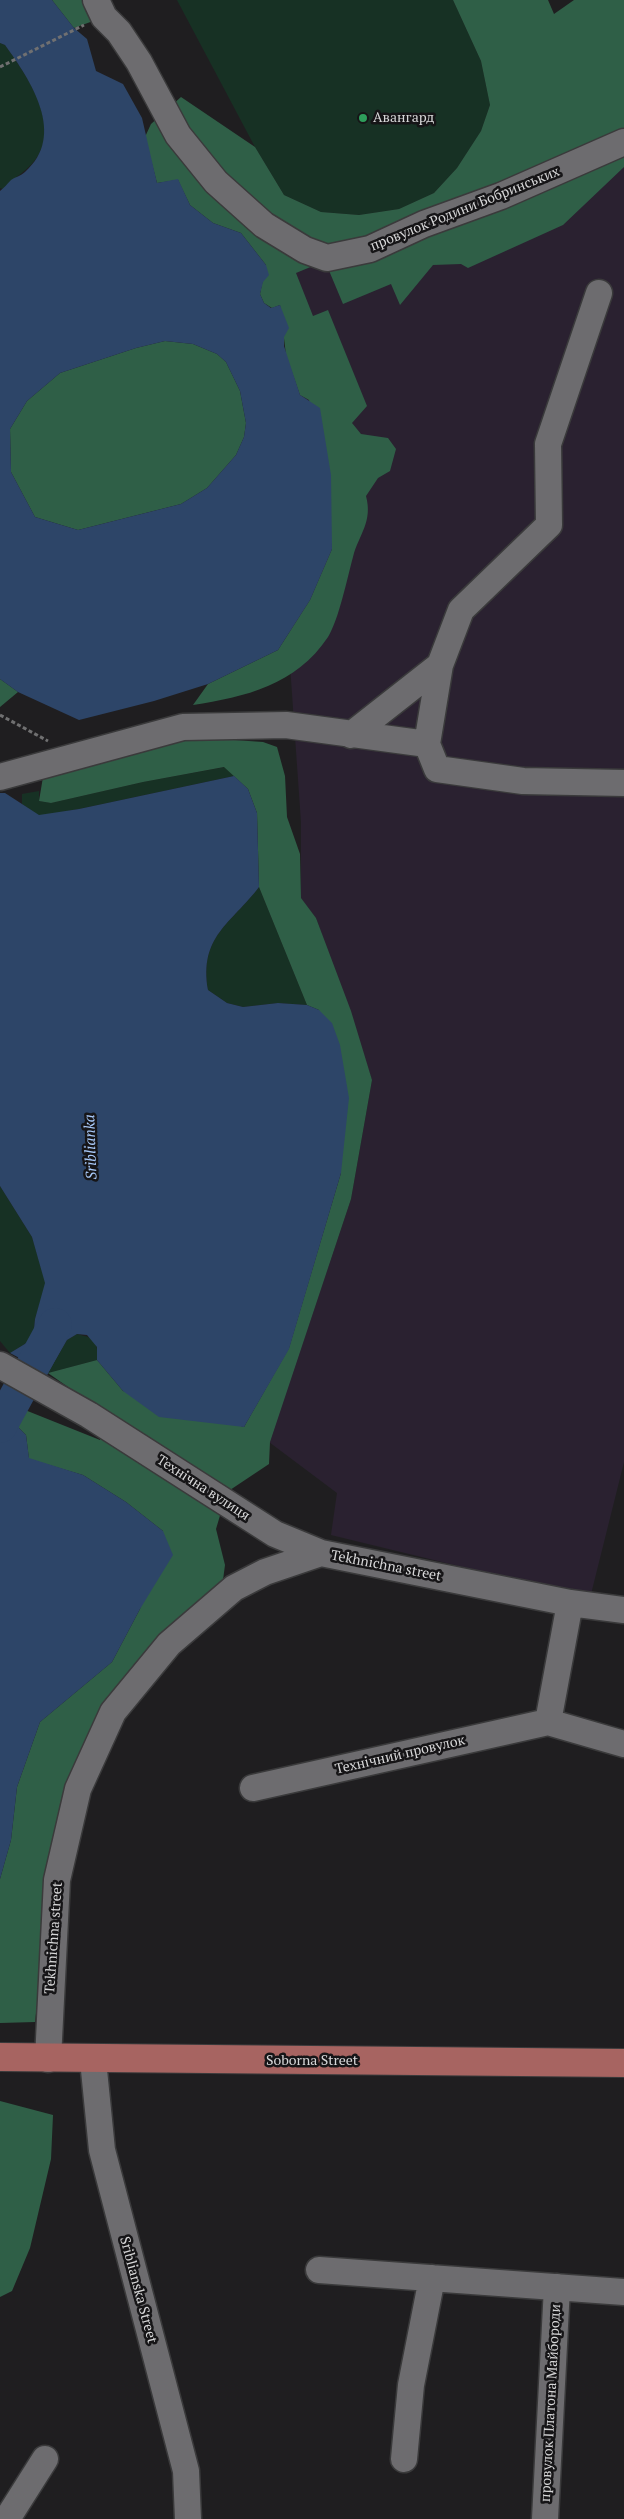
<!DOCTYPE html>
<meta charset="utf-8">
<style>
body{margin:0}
canvas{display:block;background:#1f1e20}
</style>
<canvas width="624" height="2519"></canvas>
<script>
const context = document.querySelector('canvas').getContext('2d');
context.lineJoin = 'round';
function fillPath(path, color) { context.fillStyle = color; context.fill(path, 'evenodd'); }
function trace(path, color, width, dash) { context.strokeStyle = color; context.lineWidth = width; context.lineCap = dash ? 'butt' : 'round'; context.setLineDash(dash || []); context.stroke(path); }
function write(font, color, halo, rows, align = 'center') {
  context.font = font + ' "PT Serif",serif'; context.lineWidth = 5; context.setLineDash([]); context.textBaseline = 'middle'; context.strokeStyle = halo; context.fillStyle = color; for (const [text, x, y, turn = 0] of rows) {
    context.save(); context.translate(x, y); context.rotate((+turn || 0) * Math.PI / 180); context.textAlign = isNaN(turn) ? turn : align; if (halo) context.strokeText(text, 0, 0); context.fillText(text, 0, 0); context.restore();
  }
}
const industrial = new Path2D(`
 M624,145V1462L590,1598L331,1535L337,1493L269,1442L351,1199L372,1080L316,918L301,899V822L290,665L286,257Z`);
const green = new Path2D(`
 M177,0H453L481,61L490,105L481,131L457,168L434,193L399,209L359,215L321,212L284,195L255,147Z
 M0,43L5,45C25,73 58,119 39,154C30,170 15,176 3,189L0,188Z
 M225,767L234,776L79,809L39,816L22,804V794L39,791V801L51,803L143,782Z
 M259,887L307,1005L278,1003L243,1007L227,1003L208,990C199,936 231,924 259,887Z
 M0,1186L32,1237L46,1283L35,1319L33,1339L10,1353L0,1341Z
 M77,1334C95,1339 98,1338 97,1360L48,1373L67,1340Z`);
const forest = new Path2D(`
 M52,0H96L104,17L74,28Z
 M453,0H548L554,14L574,0H624V167L563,225L468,268L461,264L433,265L400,305L391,284L343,304L325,261L296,273L313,316L328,310L367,406L352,423L361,434L388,438L396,449L390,471L378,478L366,496C373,522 359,534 353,557C347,579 339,619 328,637C296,685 245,697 193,705L208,684L278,650L310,600L332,549L309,400L300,395L286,355L280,305L272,308L264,303L260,294L266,265L241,233L213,223L190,205L178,180L157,183L145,137L151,124L181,97L255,147L284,195L321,212L359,215L399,209L434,193L457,168L481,131L490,105L481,61Z
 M165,341L193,344L217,354L226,362L240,391L246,423L244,437L236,455L207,488L181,504L78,530L35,517L11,472L10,429L27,401L60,373L136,348Z
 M0,679L18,692L0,707Z
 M205,738L263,742L277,747L285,776L287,817L300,854L301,898L316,918L351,1011L372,1080L351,1199L270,1442L269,1464L227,1492L216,1529L225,1565L223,1580L96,1727L45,1934L35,2022L0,2023V1879L11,1840L17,1787L40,1722L112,1662L140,1609L163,1531L126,1502L83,1475L29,1459L26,1435L19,1428V1418L25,1410L100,1440L101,1410L48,1373L97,1360L123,1391L244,1427L289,1348L341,1173L319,1010L307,1005L259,887L257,813L248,789L224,767L143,782L51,803L39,801L43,777L152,746Z
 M0,2101L53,2115L51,2159L30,2248L12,2291L0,2297Z`);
const water = new Path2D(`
 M0,0H52L74,28L87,39L96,71L123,84L142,118L157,183L178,179L190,205L213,223L241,233L266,265L269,275L263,282L260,294L264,303L271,308L280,305L289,328L284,337V346L300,395L320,408L331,475L332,549L310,600L278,650L208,684L154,701L79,720L18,692L0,679V191C4,188 7,184 11,180C15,177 21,176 25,172C67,135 31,81 5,45L0,43ZM165,341L193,344L217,354L226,362L240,391L246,423L244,437L236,455L207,488L181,504L78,530L35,517L11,472L10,429L27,401L60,373L136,348Z
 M234,776L248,789L257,813L259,887C231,924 199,936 208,990L227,1003L243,1007L278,1003L307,1005L319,1010L332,1023L340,1045L349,1098L341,1173L289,1349L244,1427L159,1417L123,1391L97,1360V1347L87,1335L77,1334L67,1340L48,1373L10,1353L33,1339L35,1319L45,1283L32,1237L0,1186V793H5L39,815L79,809Z
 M6,1396L25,1410L19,1418V1428L26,1435L29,1458L83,1475L126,1502L163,1531L173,1555L140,1609L112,1662L40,1722L17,1787L11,1840L0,1879V1399Z`);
const river = new Path2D(`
 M0,1426L55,1325`);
const path = new Path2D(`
 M0,67L84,25
 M0,715L48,741`);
const minor = new Path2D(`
 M96,0L104,17L119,32L139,62L178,135L216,182L264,225L305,250L327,258L370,249L424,224L501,196L624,142
 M440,665L427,744L437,769L523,781L624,783
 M351,735L440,665L461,610L549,525L548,444L599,293
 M0,777L183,727L286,725L427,744
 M0,1365L89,1415L275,1534L321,1553L570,1603L624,1610
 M548,1722L570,1603
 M253,1788L548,1722L624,1744
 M48,2059L57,1880L78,1789L113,1712L169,1644L234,1588L265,1572L321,1553
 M93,2060L102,2150L186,2471L188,2519
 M319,2270L624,2292
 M404,2459L411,2385L432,2278
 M7,2519L45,2459
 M545,2519L557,2287`);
const major = new Path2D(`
 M0,2057L624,2063`);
const markers = [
 [363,118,5,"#2e9e5b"]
];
const poiNames = [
 ["Авангард",373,118]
];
const streetNames = [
 ["провулок Родини Бобринських",465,209,-22],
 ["Технічна вулиця",203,1488,33],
 ["Tekhnichna street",386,1566,11],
 ["Технічний провулок",400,1755,-13],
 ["Tekhnichna street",54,1938,-86],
 ["Soborna Street",312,2061],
 ["Sriblianska Street",138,2290,75],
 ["провулок Платона Майбороди",551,2403,-87]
];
const waterNames = [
 ["Sriblianka",91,1147,-92]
];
fillPath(industrial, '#2a2130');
fillPath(green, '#173124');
fillPath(forest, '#2f5f47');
fillPath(water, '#2d4568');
trace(river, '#2d4568', 34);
trace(minor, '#3a3a3b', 29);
trace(major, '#3a3a3b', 30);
trace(path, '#707071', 3, [4, 2.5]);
trace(minor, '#6d6c6f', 26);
trace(major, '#a76461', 28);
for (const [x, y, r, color] of markers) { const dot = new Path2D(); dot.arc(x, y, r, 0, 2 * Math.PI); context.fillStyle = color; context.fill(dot); trace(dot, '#161517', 2); }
write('14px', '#d7d7d8', '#161517', poiNames, 'left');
write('14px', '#d7d7d8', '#161517', streetNames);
write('italic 15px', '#a8c9f9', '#161517', waterNames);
</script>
